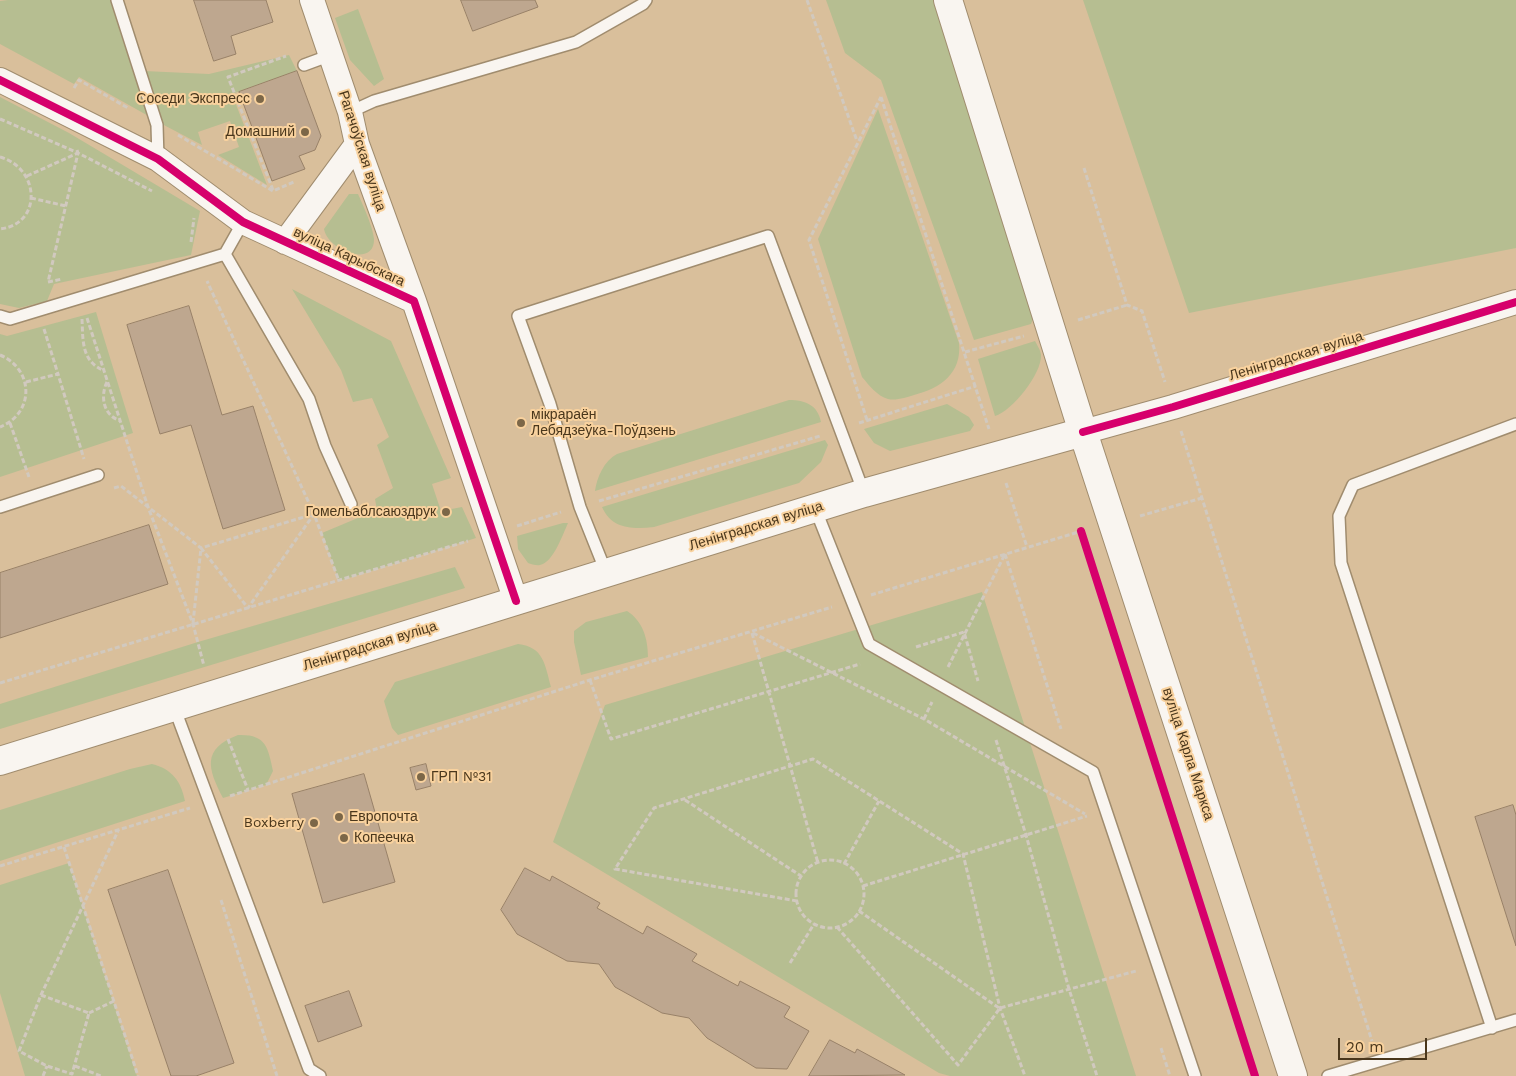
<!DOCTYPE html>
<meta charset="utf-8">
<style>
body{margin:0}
#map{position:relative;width:1516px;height:1076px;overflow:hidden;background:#d9bf9b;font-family:"Work Sans",sans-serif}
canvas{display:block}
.scale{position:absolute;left:1338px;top:1038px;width:89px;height:22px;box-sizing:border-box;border:2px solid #4a371c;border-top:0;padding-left:6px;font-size:15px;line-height:18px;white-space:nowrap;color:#4a371c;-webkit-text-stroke:4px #f9d29e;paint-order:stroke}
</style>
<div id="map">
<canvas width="1516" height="1076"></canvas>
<div class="scale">20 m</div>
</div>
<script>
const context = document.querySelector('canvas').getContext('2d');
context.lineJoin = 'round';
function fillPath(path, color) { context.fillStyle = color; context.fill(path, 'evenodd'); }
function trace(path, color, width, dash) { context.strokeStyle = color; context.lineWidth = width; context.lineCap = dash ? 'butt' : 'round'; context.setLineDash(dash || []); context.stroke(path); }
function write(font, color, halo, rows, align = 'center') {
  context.font = font + ' "Work Sans",sans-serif'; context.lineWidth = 4; context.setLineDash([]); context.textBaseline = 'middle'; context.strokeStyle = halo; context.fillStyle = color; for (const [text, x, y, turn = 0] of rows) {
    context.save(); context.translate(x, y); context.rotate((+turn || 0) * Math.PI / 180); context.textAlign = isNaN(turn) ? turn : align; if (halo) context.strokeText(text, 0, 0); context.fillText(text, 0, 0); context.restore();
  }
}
const green = new Path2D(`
 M8,0H114L152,118L79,77L74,84L0,44V1Z
 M826,0H942L1031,309L1033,319L1031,324L974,340L881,80L845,53Z
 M1083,0H1516V248L1189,313Z
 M358,9L384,79L374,86L350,60L335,18Z
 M289,55L297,71L232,94L267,185L218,155L239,147L230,121L198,132L202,145L160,123L144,71L209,74Z
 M0,97L69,133L200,211L191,255L54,284L47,301L19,308L0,304Z
 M878,109L959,343C962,373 941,388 914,395C907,397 896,401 888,399C877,396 869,385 862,377L818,239Z
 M349,194H358C363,205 373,227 374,239C375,268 328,251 324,229Z
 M292,289L391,341L451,478L432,484L441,511L462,507L476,538L339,581L322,533L377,510L375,499L393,488L377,445L389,437L372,398L353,402L341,370Z
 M96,312L133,433L0,477V334L7,336Z
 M1035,341C1037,345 1041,351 1041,355C1042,374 1012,411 995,416L978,359Z
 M789,400C805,400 818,405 821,422L595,491C597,477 604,461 617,454Z
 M947,404L969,417L974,425L970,431L890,451L874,443L864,429Z
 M825,440L828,445L821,462L799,483L654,527C634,529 612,530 602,507Z
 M563,523H568C563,534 553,563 540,565C537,566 531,564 528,563L518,549L517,536Z
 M455,567L465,588L0,729V704L198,642Z
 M982,592L1136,1076H950L939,1073L553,842L605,705Z
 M627,611C643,621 648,639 648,657L581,675L574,642V631L586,622Z
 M518,644C544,647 545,665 551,687L398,735L392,728L384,701L395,682Z
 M238,735C266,734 268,747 273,771L266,785L223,798C208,769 201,749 238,735Z
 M152,764C172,769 181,781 185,801L0,861V810L130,769Z
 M69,863L137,1076H25L0,993V885Z`);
const building = new Path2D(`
 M194,0H266L273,22L231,36L236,54L214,61Z
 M461,0H535L538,7L473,31Z
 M297,71L321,136L315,150L299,156L305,169L272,181L239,92Z
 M189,306L222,415L253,406L285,510L223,529L191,425L160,434L127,325Z
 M149,525L168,584L0,638V573Z
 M426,764L431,786L416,790L410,768Z
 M364,774L395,882L323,903L292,794Z
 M1513,805L1516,815V946L1475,817Z
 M525,868L550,881L552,876L600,903L597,908L643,934L647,926L697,954L692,961L738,986L740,981L790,1007L784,1017L809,1031L787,1069L756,1068L707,1038L689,1018L662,1013L615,987L599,964L567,961L517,934L501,910Z
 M168,870L234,1063L196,1076H171L108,890Z
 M349,991L362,1026L318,1042L305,1006Z
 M830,1040L855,1053L857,1049L905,1075L809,1076Z`);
const path = new Path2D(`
 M807,0L857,141
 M74,88L79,80L128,108
 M881,97L989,429
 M0,119L78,153L48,282
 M178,135L273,191L294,182
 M77,150L78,153L152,191
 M0,157C40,168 43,224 0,229
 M1084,168L1127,305L1142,311L1165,382
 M27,176L78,153
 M273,190L228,77L286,56
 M31,198L66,206
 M191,242L194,218
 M48,282L62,279
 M87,318L148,507L193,624L204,666
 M82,319C83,340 81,362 105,371
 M1078,320L1127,305
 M44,329L58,374
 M965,352L1024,336
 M0,355C34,369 35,413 0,427
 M26,382L58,374L84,459
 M107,382C100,396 103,416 121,421
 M867,420L809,240L881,97
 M10,423L29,477
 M859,423L976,386
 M1181,431L1372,1041
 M1006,483L1027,547
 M114,488L121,486L201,548L314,514L207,281
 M599,501L820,436
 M1140,516L1202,498
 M517,526L561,512
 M1005,554L1061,729
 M871,595L1085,530
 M193,623L201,548L248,608L314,514L339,581
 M752,633L818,863
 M753,633L924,719L1085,814
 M916,647L964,632L978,681
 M948,667L1005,554
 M590,680L611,739L860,664
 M0,683L468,541
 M924,719L932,702
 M228,739L248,790
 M996,740L1026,835L1069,989L1097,1076
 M230,796L590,680L832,607
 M685,800L801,876
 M64,847L138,1076
 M796 894a34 34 0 1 1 68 0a34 34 0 1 1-68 0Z
 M844,864L879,801
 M0,866L190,808
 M863,886L1087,816
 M221,900L277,1076
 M797,901L615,869L654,808L813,759L963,854L1000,1008L1025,1076
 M859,911L999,1008
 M837,927L958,1065L1000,1008L1136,971
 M790,963L814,924
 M41,995L89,1013L72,1074L47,1066L19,1051L41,995L118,831
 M89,1013L114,1001
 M1161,1048L1170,1076
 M75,1066L101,1076
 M43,1076L47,1066`);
const service = new Path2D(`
 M117,0L157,125L158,159
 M304,65L331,55
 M350,112L374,101L576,42L643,4L646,0
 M225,254L309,399L325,446L351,504
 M0,316L10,319L225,254L243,222
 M0,507L98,475
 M815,508L869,644L1093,772L1195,1076
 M606,572L580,507L550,404L518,316L768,236L864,493
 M174,707L309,1069L320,1076
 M1492,1028L1341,563L1339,516L1353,485L1516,424
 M1328,1076L1516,1020`);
const minor = new Path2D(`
 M312,0L350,112L357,144L414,301
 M0,80L158,159L243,222L414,301L516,601
 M285,242L357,144
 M1083,432L1173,407L1516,302`);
const secondary = new Path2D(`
 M948,0L1083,432L1293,1076
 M0,761L864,493L1083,432`);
const cycleway = new Path2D(`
 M0,80L158,159L243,222L414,301L516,601
 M1083,432L1173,407L1516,302
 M1081,531L1255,1076`);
const markers = [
 [260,99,5,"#7c6748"],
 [305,132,5,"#7c6748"],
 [521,423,5,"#7c6748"],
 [446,512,5,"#7c6748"],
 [421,777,5,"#7c6748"],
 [339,817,5,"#7c6748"],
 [314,823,5,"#7c6748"],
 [344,838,5,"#7c6748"]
];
const poiNames = [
 ["Соседи Экспресс",250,99],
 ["Домашний",295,132],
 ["мікрараён",531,415,"left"],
 ["Лебядзеўка-Поўдзень",531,431,"left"],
 ["Гомельаблсаюздрук",436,512],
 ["ГРП №31",431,777,"left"],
 ["Европочта",349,817,"left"],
 ["Boxberry",304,823],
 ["Копеечка",354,838,"left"]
];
const streetNames = [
 ["Рагачоўская вуліца",362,151,72],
 ["вуліца Карыбскага",349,257,25],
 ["Ленінградская вуліца",1296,356,-17],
 ["Ленінградская вуліца",756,526,-17],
 ["Ленінградская вуліца",370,646,-17],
 ["вуліца Карла Маркса",1188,754,72]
];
fillPath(green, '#b6be91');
fillPath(building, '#bea78f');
trace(building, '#988168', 1);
trace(service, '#a08c6e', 14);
trace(minor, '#a08c6e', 26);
trace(secondary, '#a08c6e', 30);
trace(path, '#d1c9bf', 3, [5, 2.5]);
trace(service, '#f9f5f0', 11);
trace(minor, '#f9f5f0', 24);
trace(secondary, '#f9f5f0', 28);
trace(cycleway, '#d6006c', 8);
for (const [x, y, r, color] of markers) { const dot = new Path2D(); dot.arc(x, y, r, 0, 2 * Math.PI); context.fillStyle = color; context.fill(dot); trace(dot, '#f9d29e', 2); }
write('14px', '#4a371c', '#f9d29e', poiNames, 'right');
write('14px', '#4a371c', '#f9d29e', streetNames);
</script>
